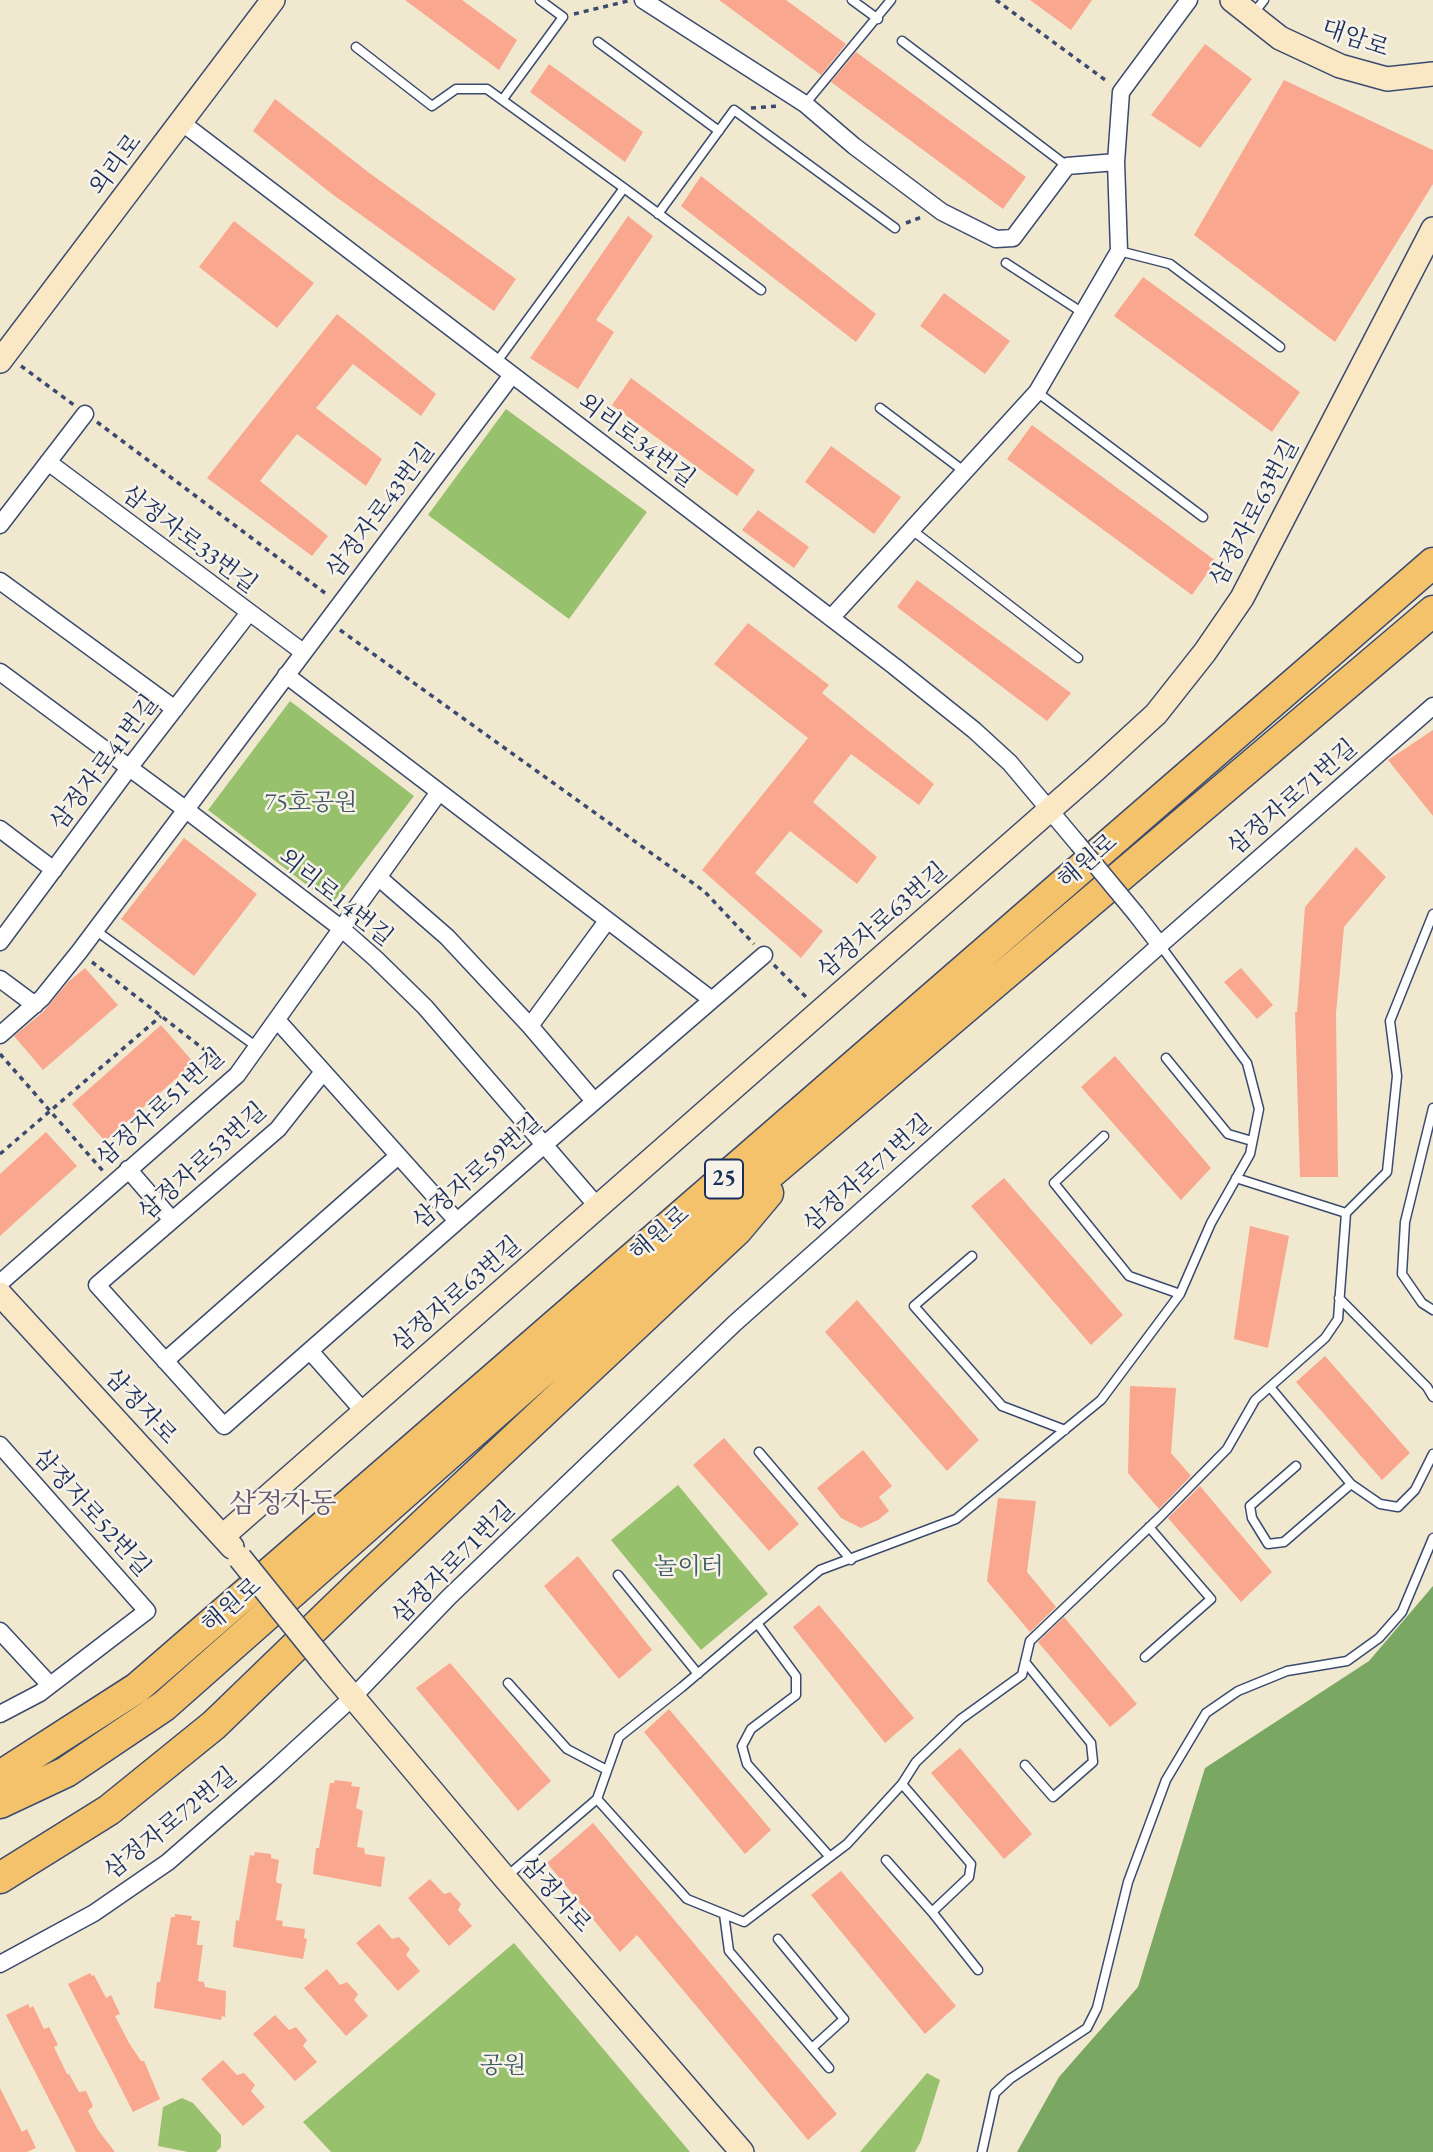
<!DOCTYPE html>
<meta charset="utf-8">
<style>
body{margin:0}
canvas{display:block;background:#f1e8d0}
</style>
<canvas width="1433" height="2152"></canvas>
<script>
const context = document.querySelector('canvas').getContext('2d');
context.lineJoin = 'round';
function fillPath(path, color) { context.fillStyle = color; context.fill(path, 'evenodd'); }
function trace(path, color, width, dash) { context.strokeStyle = color; context.lineWidth = width; context.lineCap = dash ? 'butt' : 'round'; context.setLineDash(dash || []); context.stroke(path); }
function write(font, color, halo, rows, align = 'center') {
  context.font = font + ' "EB Garamond","Noto Serif KR",serif'; context.lineWidth = 5; context.setLineDash([]); context.textBaseline = 'middle'; context.strokeStyle = halo; context.fillStyle = color; for (const [text, x, y, turn = 0] of rows) {
    context.save(); context.translate(x, y); context.rotate((+turn || 0) * Math.PI / 180); context.textAlign = isNaN(turn) ? turn : align; if (halo) context.strokeText(text, 0, 0); context.fillText(text, 0, 0); context.restore();
  }
}
const green = new Path2D(`
 M506,409L647,512L569,619L428,515Z
 M290,701L414,796L332,904L208,810Z
 M678,1485L768,1594L701,1650L611,1540Z
 M514,1943L690,2152H331L303,2122Z
 M927,2073L940,2080L921,2141L915,2152H860Z
 M182,2098L193,2103L221,2135V2147L216,2152H188L158,2146L163,2107Z`);
const forest = new Path2D(`
 M1433,1586V2152H1017L1059,2077L1138,1987L1205,1768L1369,1661Z`);
const building = new Path2D(`
 M405,0H462L517,40L499,70Z
 M719,0H786L846,44L821,75Z
 M1030,0H1092L1071,30Z
 M1205,44L1252,79L1200,148L1151,115Z
 M856,52L1026,177L1003,209L831,82Z
 M549,64L643,132L625,162L530,92Z
 M1284,80L1433,150V184L1335,342L1194,235Z
 M275,99L368,172L516,279L494,311L332,194L253,131Z
 M701,176L876,314L856,342L681,206Z
 M628,216L653,236L596,320L614,332L578,389L530,358Z
 M234,221L314,283L277,328L199,267Z
 M1143,277L1300,392L1272,432L1114,316Z
 M944,293L1010,341L985,374L920,326Z
 M337,314L436,394L421,416L353,364L316,408L382,459L366,486L297,434L260,481L328,536L312,556L207,478Z
 M631,378L755,470L737,496L612,405Z
 M1032,425L1216,561L1192,595L1007,459Z
 M831,446L901,497L874,534L805,482Z
 M758,510L809,547L794,568L742,530Z
 M917,580L1071,693L1047,721L897,607Z
 M748,623L829,685L822,693L934,784L919,805L851,754L813,802L877,857L857,884L790,831L755,873L823,931L801,958L702,870L808,738L714,664Z
 M1433,730V816L1388,760Z
 M184,838L257,894L194,976L121,919Z
 M1356,847L1386,877L1344,927L1336,1013L1338,1177H1300L1295,1012H1297L1305,907Z
 M85,968L118,1005L43,1070L14,1036L43,1012L68,982Z
 M1241,968L1273,1005L1257,1019L1224,982Z
 M161,1025L194,1063L105,1141L72,1104Z
 M1115,1056L1211,1168L1181,1200L1081,1087Z
 M46,1132L77,1166L0,1236V1174Z
 M1004,1178L1123,1315L1091,1345L971,1206Z
 M1250,1226L1289,1236L1268,1348L1234,1339Z
 M857,1300L979,1440L947,1471L825,1332Z
 M1325,1356L1410,1453L1382,1480L1296,1382Z
 M1130,1386L1176,1388L1171,1453L1191,1476L1159,1509L1128,1473Z
 M724,1438L799,1524L769,1551L693,1465Z
 M863,1450L892,1486L879,1497L889,1511L878,1520L861,1528L841,1518L817,1488Z
 M1200,1486L1272,1572L1241,1602L1168,1518Z
 M998,1498L1036,1501L1027,1572L1056,1607L1030,1632L987,1581Z
 M578,1556L652,1650L619,1679L544,1586Z
 M819,1605L914,1718L885,1743L793,1627Z
 M1064,1617L1137,1704L1110,1727L1038,1642Z
 M450,1663L551,1781L518,1811L416,1688Z
 M669,1709L771,1830L745,1854L644,1732Z
 M960,1748L1032,1834L1004,1859L931,1773Z
 M335,1780L352,1782L351,1786L360,1787L356,1808L363,1811L357,1847L364,1848L365,1854L385,1857L381,1887L313,1874L316,1848H319L330,1783H334Z
 M593,1823L837,2114L808,2140L637,1935L620,1952L547,1863Z
 M255,1852L271,1854V1858L279,1860L276,1880L277,1883L282,1884L276,1920L283,1921L282,1926L305,1929L304,1938L307,1939L303,1959L233,1947L236,1920L239,1921L250,1855L254,1856Z
 M841,1871L956,2006L925,2034L811,1895Z
 M430,1879L444,1894L450,1892L461,1904L458,1910L472,1926L449,1946L408,1898Z
 M175,1914L192,1916L191,1920L200,1921L197,1942V1945H203L198,1981L204,1982L205,1987L226,1991L225,2017L222,2016L221,2020L154,2008L157,1982H160L171,1917H175Z
 M379,1924L392,1939L399,1937L410,1949L406,1955L420,1971L398,1991L356,1943Z
 M327,1969L340,1985L347,1982L358,1994L354,2000L368,2016L346,2036L304,1988Z
 M90,1973L92,1976L94,1975L106,1998L111,1995L120,2014L115,2016L129,2043L141,2061H144L160,2099L133,2112L68,1984Z
 M28,2004L30,2008L33,2006L44,2029L49,2027L58,2045L54,2047L67,2074H69L79,2092L86,2091L93,2106L88,2111L98,2130L115,2152H76L6,2015Z
 M275,2015L289,2030L296,2027L307,2040L303,2046L317,2062L295,2081L253,2034Z
 M223,2060L237,2075L244,2073L255,2085L251,2091L265,2107L243,2126L201,2079Z
 M0,2088L22,2132L27,2129L36,2148L27,2152H0Z`);
const path = new Path2D(`
 M996,0L1108,82
 M574,14L628,1
 M751,108L778,106
 M906,223L922,217
 M21,366L74,405
 M97,422L329,596
 M340,630L704,891L754,944
 M92,962L224,1065
 M774,965L808,999
 M0,1054L103,1171
 M0,1154L161,1016`);
const lane = new Path2D(`
 M852,0L878,19
 M1253,14L1264,0
 M902,41L1067,166
 M598,42L719,131
 M356,47L432,106L456,89H487L624,188L496,363
 M503,99L563,17L540,0
 M805,104L891,0
 M624,188L761,290
 M658,214L734,110L895,228
 M1119,251L1170,264L1280,347
 M1006,263L1083,313
 M1037,392L1203,517
 M880,408L965,472
 M912,530L1078,658
 M95,930L257,1047
 M1166,1058L1228,1134L1252,1141
 M1433,1108L1405,1222L1402,1274L1422,1303L1433,1310
 M1104,1136L1054,1183L1129,1276L1180,1294
 M1346,1213L1387,1172L1397,1076L1390,1021L1433,914
 M972,1256L914,1306L1002,1406L1065,1430
 M1339,1298L1427,1387L1433,1397
 M1270,1387L1351,1484L1380,1504L1398,1507L1415,1490L1433,1454
 M759,1452L851,1560
 M1296,1466L1250,1506L1252,1518L1268,1544L1284,1542L1351,1484
 M618,1575L698,1674
 M757,1623L796,1676V1695L751,1729L742,1746L747,1764L830,1857
 M1145,1657L1211,1599L1149,1527
 M1025,1662L1091,1743L1093,1762L1053,1797L1025,1765
 M508,1683L567,1749L607,1770
 M902,1784L971,1864L969,1877L932,1912
 M597,1799L687,1899L744,1922L847,1844L902,1784L916,1762L961,1719L1022,1675L1030,1641L1160,1517L1227,1449L1255,1400L1325,1338L1338,1319L1346,1213L1236,1178
 M886,1860L932,1912L978,1970
 M506,1877L597,1799L619,1737L682,1687L820,1570L956,1519L1101,1400L1180,1294L1211,1223L1250,1154L1259,1109L1247,1063L1160,945
 M724,1914L729,1951L829,2068
 M778,1939L844,2019L812,2048
 M982,2152L995,2093L1010,2079L1087,2028L1097,2008L1128,1882L1166,1780L1206,1713L1238,1691L1287,1671L1347,1661L1379,1638L1402,1612L1433,1538`);
const street = new Path2D(`
 M643,0L805,104L854,146L942,212L996,239L1013,238L1067,166L1116,162
 M181,122L894,666L974,730L1010,763L1078,844
 M48,462L303,652
 M0,525L85,414
 M0,581L175,709
 M831,618L1037,392L1119,251L1116,162L1121,92L1189,0
 M0,672L185,809L342,929L376,959L425,1007L598,1207
 M286,675L712,1000
 M0,829L54,870
 M378,877L447,937L530,1026L594,1101
 M1136,914L1160,945
 M0,942L129,768L248,614
 M0,979L35,1005
 M277,1020L457,1221
 M530,1026L607,921
 M0,1035L42,998L79,952L512,375
 M323,1072L278,1129L97,1285L224,1426L544,1145L764,955
 M128,1169L172,1220
 M0,1283L237,1075L439,792
 M310,1351L364,1412
 M165,1361L398,1156
 M0,1445L147,1611L40,1693L0,1714
 M0,1631L50,1685
 M0,1964L94,1913L168,1862L270,1773L353,1697L449,1597L735,1323L1160,945L1433,706`);
const secondary = new Path2D(`
 M1232,0L1280,38L1340,66L1387,79L1433,74
 M0,361L273,0
 M0,1294L232,1547
 M223,1536L1095,770L1156,714L1205,652L1242,598L1433,229
 M331,1671L505,1878L742,2152`);
const highway = new Path2D(`
 M0,1776L137,1688L1433,563
 M0,1803L66,1772L164,1706L666,1262L1433,611
 M0,1878L109,1810L214,1725L363,1581L737,1230L768,1193`);
const streetBridge = new Path2D(`
 M1078,844L1136,914`);
const secondaryBridge = new Path2D(`
 M240,1558L331,1671`);
const shields = [
 [724,1179,38]
];
const shieldNames = [
 ["25",724,1179]
];
const streetNames = [
 ["대암로",1355,39,19],
 ["외리로",116,165,-53],
 ["외리로34번길",636,441,37],
 ["삼정자로43번길",381,511,-53],
 ["삼정자로63번길",1255,513,-62],
 ["삼정자로33번길",189,540,37],
 ["삼정자로41번길",105,763,-53],
 ["삼정자로71번길",1293,798,-41],
 ["해원로",1088,862,-41],
 ["외리로14번길",335,898,39],
 ["삼정자로63번길",883,921,-41],
 ["삼정자로51번길",161,1108,-42],
 ["삼정자로53번길",203,1162,-42],
 ["삼정자로59번길",478,1172,-41],
 ["삼정자로71번길",868,1174,-42],
 ["해원로",660,1234,-41],
 ["삼정자로63번길",457,1295,-41],
 ["삼정자로",140,1407,47],
 ["삼정자로52번길",91,1513,48],
 ["삼정자로71번길",454,1563,-45],
 ["해원로",232,1606,-41],
 ["삼정자로72번길",171,1824,-39],
 ["삼정자로",555,1895,48]
];
const parkNames = [
 ["75호공원",311,803],
 ["놀이터",689,1567],
 ["공원",503,2066]
];
const quarterNames = [
 ["삼정자동",283,1504]
];
fillPath(green, '#98c16e');
fillPath(forest, '#7aa761');
fillPath(building, '#f9a88f');
trace(lane, '#3b4b6f', 11);
trace(street, '#3b4b6f', 19);
trace(secondary, '#3b4b6f', 26);
trace(highway, '#3b4b6f', 33);
trace(path, '#3b4b6f', 3.5, [5, 5]);
trace(lane, '#fff', 8);
trace(street, '#fff', 16);
trace(secondary, '#fae7c3', 23);
trace(highway, '#f3c26a', 30);
trace(streetBridge, '#3b4b6f', 19, []);
trace(secondaryBridge, '#3b4b6f', 26, []);
trace(streetBridge, '#fff', 16);
trace(secondaryBridge, '#fae7c3', 23);
for (const [x, y, w] of shields) { const box = new Path2D(); box.roundRect(x - w / 2, y - 19.5, w, 39, 5); context.fillStyle = '#f7f3e8'; context.fill(box); trace(box, '#1b2f5e', 2); }
write('bold 23px', '#1b2f5e', null, shieldNames);
write('24px', '#1b2f5e', '#f7f3e8', streetNames);
write('24px', '#405b63', '#f7f3e8', parkNames);
write('28px', '#69596f', '#f7f3e8', quarterNames);
</script>
